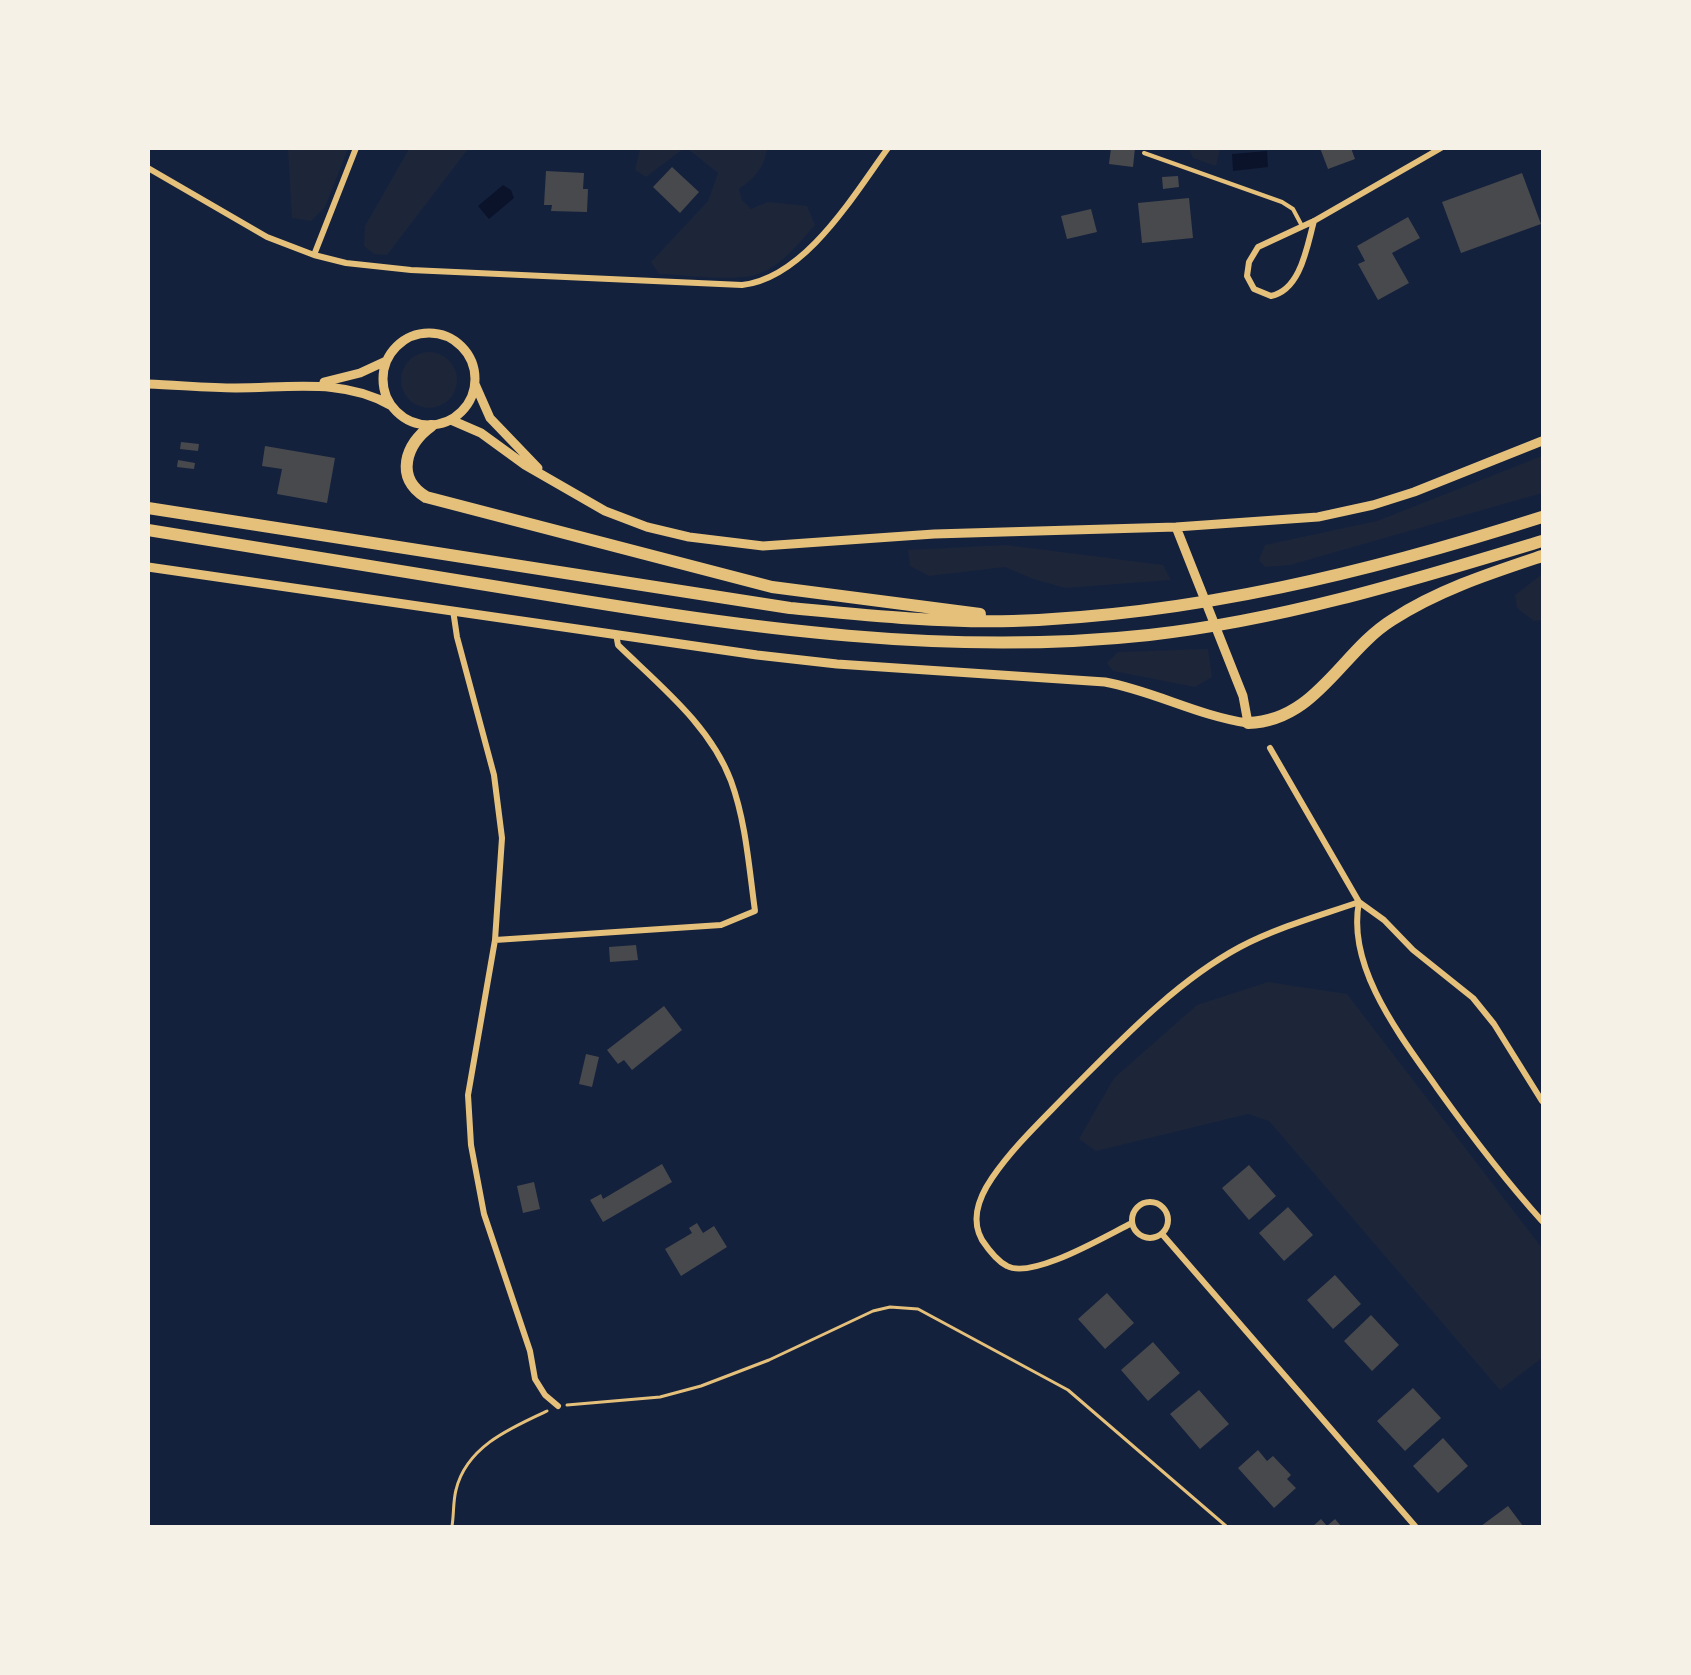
<!DOCTYPE html>
<style>
body{margin:0}
#map{position:relative;width:1691px;height:1675px;overflow:hidden;background:#14213d;font-family:Inter,sans-serif}
canvas{display:block}
.frame{position:absolute;inset:0;border:150px solid #f6f1e7;pointer-events:none}
</style>
<div id="map">
<canvas width="1691" height="1675"></canvas>
<div class="frame"></div>
</div>
<script>
const context = document.querySelector('canvas').getContext('2d');
context.lineJoin = 'round';
function fillPath(path, color) { context.fillStyle = color; context.fill(path, 'evenodd'); }
function trace(path, color, width, dash) { context.strokeStyle = color; context.lineWidth = width; context.lineCap = dash ? 'butt' : 'round'; context.setLineDash(dash || []); context.stroke(path); }
const green = new Path2D(`
 M288,149H348L325,207L311,221L292,218Z
 M409,149H468L387,255L374,254L364,246L365,226Z
 M640,149V148L683,149L646,177L635,170Z
 M688,149H767C764,168 755,178 739,189L742,200L751,209L767,202L807,206L815,225C799,243 782,266 758,274C736,282 685,275 659,274L651,262L708,201L718,173Z
 M1189,149H1220L1216,166L1193,158Z
 M401 380a28 28 0 1 1 56 0a28 28 0 1 1-56 0Z
 M1542,456V493L1290,565L1265,567L1259,560L1265,545L1377,521Z
 M1006,545L1163,565L1171,580L1065,588L1033,579L1005,567L929,576L910,566L908,550Z
 M1542,574V620L1534,621L1517,608L1515,595Z
 M1208,649L1212,677L1195,687L1113,671L1107,663L1118,652Z
 M1268,982L1347,994L1542,1248V1358L1500,1390L1269,1121L1248,1114L1096,1151L1079,1139L1114,1078L1197,1005Z`);
const water = new Path2D(`
 M1267,151L1268,167L1233,171L1232,154Z
 M503,185L511,190L514,198L489,219L478,206Z`);
const building = new Path2D(`
 M1111,148H1135L1133,167L1109,164Z
 M1320,148H1351L1355,159L1328,169Z
 M672,167L699,192L680,213L653,187Z
 M546,171L584,173L583,189H588L587,212L551,211L552,205H544Z
 M1522,173L1541,224L1461,253L1442,202Z
 M1178,176L1179,187L1163,189L1162,177Z
 M1189,198L1193,238L1142,243L1138,203Z
 M1091,209L1097,232L1067,239L1061,216Z
 M1408,217L1420,238L1392,253L1409,283L1378,300L1358,264L1365,261L1357,246Z
 M181,442L199,444L198,451L180,449Z
 M265,446L335,458L327,503L277,494L282,469L262,466Z
 M178,460L195,463L194,469L177,467Z
 M636,945L638,960L610,962L609,947Z
 M664,1006L682,1030L632,1070L624,1060L618,1064L607,1050Z
 M586,1054L599,1057L592,1087L579,1084Z
 M662,1164L672,1182L603,1222L590,1200L601,1194L603,1199Z
 M1249,1165L1276,1196L1249,1220L1222,1188Z
 M534,1182L540,1209L523,1213L517,1186Z
 M1288,1207L1313,1235L1284,1261L1259,1233Z
 M697,1223L703,1233L714,1226L727,1247L681,1276L665,1249L692,1233L689,1228Z
 M1335,1275L1361,1304L1333,1329L1307,1300Z
 M1107,1293L1134,1323L1105,1349L1078,1319Z
 M1371,1315L1399,1345L1372,1371L1344,1341Z
 M1153,1342L1180,1373L1148,1401L1121,1370Z
 M1413,1388L1441,1418L1405,1451L1377,1421Z
 M1199,1390L1229,1424L1200,1449L1170,1414Z
 M1443,1438L1468,1466L1438,1493L1413,1466Z
 M1258,1450L1267,1461L1273,1456L1291,1475L1287,1479L1296,1488L1274,1508L1238,1468Z
 M1508,1506L1523,1526H1481Z
 M1321,1519L1327,1526L1335,1519L1341,1526H1313Z`);
const path = new Path2D(`
 M567,1405L660,1397L701,1386L769,1360L873,1311L890,1307L918,1309L1068,1390L1226,1526
 M452,1526C454,1514 453,1501 456,1490C466,1447 510,1428 547,1411`);
const service = new Path2D(`
 M1144,153L1282,202L1293,209L1302,226`);
const minor = new Path2D(`
 M148,168L267,237L314,255L346,263L411,270L742,285C805,278 853,196 888,148
 M1314,221C1307,246 1301,290 1271,296L1254,289L1247,276L1249,262L1258,247L1314,221L1441,148
 M314,255L356,148
 M453,610L457,637L494,775L502,838L495,940L468,1095L471,1145L484,1214L530,1351L535,1379L545,1395L558,1406
 M1270,748L1359,902C1346,968 1402,1038 1437,1088C1470,1134 1504,1179 1542,1221
 M495,940L721,925L755,911C749,868 746,822 731,781C710,725 659,685 618,645L616,634
 M1132 1220a18 18 0 1 1 36 0a18 18 0 1 1-36 0Z
 M1132,1223C1107,1235 1032,1280 1007,1266C997,1261 988,1249 982,1240C970,1219 979,1197 992,1178C1013,1147 1042,1120 1068,1093C1120,1041 1175,982 1240,947C1278,927 1319,916 1359,902L1384,920L1413,950L1473,998L1494,1024L1542,1101
 M1162,1234L1415,1526`);
const tertiary = new Path2D(`
 M383 379a46 46 0 1 1 92 0a46 46 0 1 1-92 0Z
 M324,382L360,373L386,361
 M148,384C178,385 207,388 236,388C289,388 343,378 390,405
 M475,384L490,418L538,468
 M451,420L481,433L525,465L605,511L647,527L689,537L763,546L934,534L1176,527L1318,517L1373,505L1414,492L1542,441
 M148,567L757,655L837,664L1105,682C1154,691 1198,716 1248,723L1243,696L1176,527`);
const trunk = new Path2D(`
 M431,426C406,444 394,478 426,497L772,587L980,614
 M148,508L790,608C864,615 939,623 1013,621C1194,615 1370,572 1542,517
 M148,530C282,552 415,574 548,595C748,628 947,657 1149,635C1284,620 1413,580 1542,541
 M1248,723C1316,721 1341,652 1392,620C1438,590 1491,573 1542,556`);
fillPath(green, '#1d2539');
fillPath(water, '#0b132b');
fillPath(building, '#48494c');
trace(path, '#e5c07b', 3);
trace(service, '#e5c07b', 4);
trace(minor, '#e5c07b', 6);
trace(tertiary, '#e5c07b', 9);
trace(trunk, '#e5c07b', 12);
</script>
